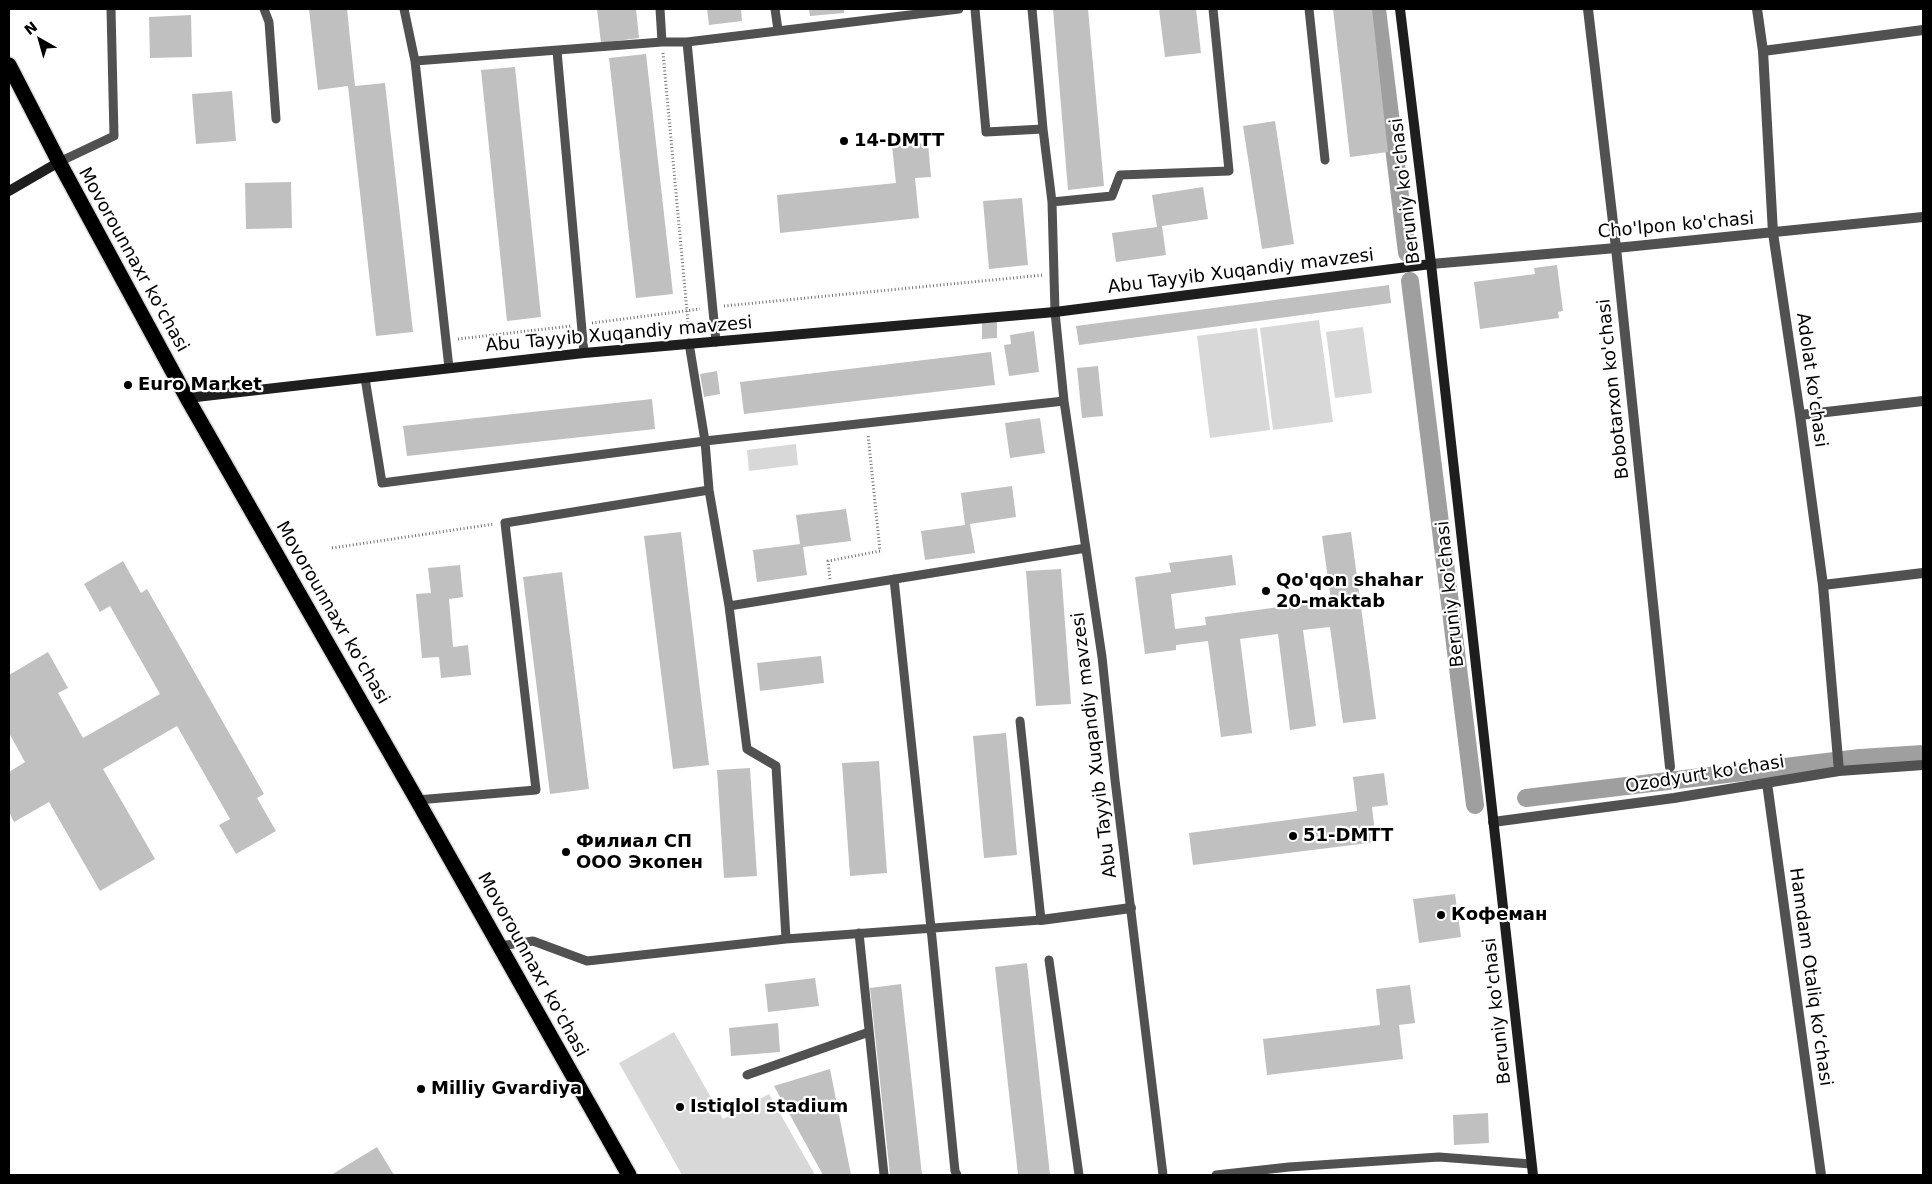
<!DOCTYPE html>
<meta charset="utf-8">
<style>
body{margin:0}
#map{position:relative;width:1932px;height:1184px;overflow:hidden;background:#fff;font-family:"DejaVu Sans",sans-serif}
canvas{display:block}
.frame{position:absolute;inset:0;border:10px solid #000;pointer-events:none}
.north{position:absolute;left:15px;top:15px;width:50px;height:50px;-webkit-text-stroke:4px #fff;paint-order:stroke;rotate:322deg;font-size:14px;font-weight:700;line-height:20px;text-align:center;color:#000}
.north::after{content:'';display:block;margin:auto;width:18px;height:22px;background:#000;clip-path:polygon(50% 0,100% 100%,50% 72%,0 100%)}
</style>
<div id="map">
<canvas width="1932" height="1184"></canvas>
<div class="frame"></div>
<div class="north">N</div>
</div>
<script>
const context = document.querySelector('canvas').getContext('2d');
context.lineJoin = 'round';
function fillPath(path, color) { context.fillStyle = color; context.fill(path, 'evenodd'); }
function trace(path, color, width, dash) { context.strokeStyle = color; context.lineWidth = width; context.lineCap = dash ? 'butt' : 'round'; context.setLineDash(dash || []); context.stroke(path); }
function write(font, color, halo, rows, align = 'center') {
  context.font = font + ' "DejaVu Sans",sans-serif'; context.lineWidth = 4.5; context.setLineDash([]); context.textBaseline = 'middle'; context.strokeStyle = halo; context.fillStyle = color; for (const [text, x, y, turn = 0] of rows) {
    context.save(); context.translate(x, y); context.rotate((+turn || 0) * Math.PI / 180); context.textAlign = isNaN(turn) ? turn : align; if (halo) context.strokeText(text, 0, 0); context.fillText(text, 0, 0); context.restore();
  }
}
const green = new Path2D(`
 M1319,320L1333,422L1273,430L1260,328Z
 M1363,327L1372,393L1335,398L1326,332Z
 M1257,328L1270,430L1210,438L1197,336Z
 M796,444L798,465L749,471L747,450Z
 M674,1032L723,1119L769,1094L815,1175H682L619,1063Z`);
const canal = new Path2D(`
 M1377,9L1407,253
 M1410,281L1475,805
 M1526,798L1860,758L1923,754`);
const building = new Path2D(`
 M309,9H347L355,86L385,83L413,332L376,336L348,86L318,90Z
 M597,9H636L639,38L601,43Z
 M707,9H741L742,21L709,25Z
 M809,9H844V13L810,16Z
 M1053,9H1088L1104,186L1068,190Z
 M1159,9H1196L1201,53L1165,57Z
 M1333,9H1372L1388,152L1350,157Z
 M191,15L192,57L150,58L149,17Z
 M646,54L673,294L636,298L609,58Z
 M515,67L541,317L507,321L481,70Z
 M232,91L236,141L196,144L192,94Z
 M1275,121L1294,244L1262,249L1243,126Z
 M928,143L931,177L915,178L919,218L780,233L777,195L896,183L892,146Z
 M291,182L292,228L246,229L245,183Z
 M1203,187L1208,219L1162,226L1166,255L1116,262L1112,233L1157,227L1152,195Z
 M1022,198L1028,265L989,269L983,201Z
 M1557,265L1563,311L1558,312L1559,318L1480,329L1474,282L1535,274L1534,268Z
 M1389,285L1391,303L1079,345L1076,326Z
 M997,321V338L982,339V322Z
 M1034,331L1039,372L1009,376L1004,345L1011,344L1010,335Z
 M991,352L995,385L744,414L740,382Z
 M1098,366L1103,416L1082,418L1077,368Z
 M717,371L720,394L704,397L700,374Z
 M652,399L655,429L407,456L403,426Z
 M1040,418L1045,453L1010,458L1005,423Z
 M1012,486L1016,517L970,524L975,553L925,560L921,531L965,525L961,493Z
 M846,509L851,541L803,547L807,575L757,582L753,550L800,544L796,515Z
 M681,532L709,765L673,769L644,536Z
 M1351,532L1376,719L1343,723L1330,627L1303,630L1316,726L1290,730L1278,634L1240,639L1252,733L1221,737L1208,641L1176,645V650L1145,654L1135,577L1171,572L1169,563L1232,555L1236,585L1171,594L1175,629L1206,625L1205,617L1331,600L1322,536Z
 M123,561L141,593L147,589L264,794L257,798L276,831L236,854L219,825L230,819L177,726L103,769L155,859L100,891L49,802L14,822L9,812V772L25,762L9,733V675L48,652L68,688L58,693L83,738L160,694L110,606L100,612L84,584Z
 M460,565L463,597L449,599L453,647L468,645L471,675L441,678L439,657L422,658L416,594L431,593L428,568Z
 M1061,569L1071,704L1036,706L1026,571Z
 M562,572L589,789L550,794L523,577Z
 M821,656L824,683L760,691L757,663Z
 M1006,733L1017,855L984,858L973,736Z
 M879,761L887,873L850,876L842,763Z
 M750,768L757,876L724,878L717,770Z
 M1384,773L1388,805L1372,807L1376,842L1193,865L1189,833L1357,811L1353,777Z
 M1455,894L1461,937L1419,943L1413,899Z
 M1027,963L1050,1175H1018L995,967Z
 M815,978L819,1006L768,1012L765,984Z
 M901,984L922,1175H890L870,988Z
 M1410,985L1415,1023L1399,1025L1403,1059L1267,1075L1263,1039L1380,1025L1376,989Z
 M778,1023L780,1052L731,1056L729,1028Z
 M830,1069L851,1175H823L774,1086Z
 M1488,1113L1489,1143L1454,1145L1453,1115Z
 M377,1147L394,1175H331Z`);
const path = new Path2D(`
 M663,53L689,333
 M724,306L1044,275
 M592,323L700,309
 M458,339L571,326
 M332,548L494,524
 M830,579L828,561L880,551L868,434`);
const lane = new Path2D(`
 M264,9L269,22L276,119
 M404,9L415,61L449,368
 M660,9L662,42
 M775,9L778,30
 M975,9L986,132L1043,129L1052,202
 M1032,9L1043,129
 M1309,9L1325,160
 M687,42L716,342
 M557,51L584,353
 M415,61L662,42H687L959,9
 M59,162L114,136L111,9
 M365,378L382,483L705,441L1064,401
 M894,579L931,928L955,1171L957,1175
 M729,606L1086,548
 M417,800L536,790L505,523L709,490
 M859,933L884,1175
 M786,939L1041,920L1020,721
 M500,946L533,941L587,961L786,939L776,766L747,749L729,606L709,490L705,441L689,343
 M1049,960L1079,1175
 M747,1075L869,1032
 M1163,1175L1115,780L1102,657L1064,401L1055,312L1052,202L1112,196L1120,175L1229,171L1213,9
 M1216,1175L1289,1167L1439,1157L1531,1164`);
const street = new Path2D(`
 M1588,9L1616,248L1670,767
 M1757,9L1763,51L1773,233L1800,415L1823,585L1839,771
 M1763,51L1923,30
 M1431,264L1616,248L1923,217
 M1800,415L1923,401
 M1823,585L1923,573
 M1767,783L1821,1175
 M1493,822L1674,798L1839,771L1923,765
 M1041,920L1131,908`);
const secondary = new Path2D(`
 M1400,9L1431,264L1533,1175
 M9,191L59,162
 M187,398L584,353L1055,312L1431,264`);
const highway = new Path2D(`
 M9,65L59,162L187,398L417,800L629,1175`);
const markers = [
 [844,141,5,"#000"],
 [128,385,5,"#000"],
 [1266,591,5,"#000"],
 [1293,836,5,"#000"],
 [566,852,5,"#000"],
 [1441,915,5,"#000"],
 [421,1089,5,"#000"],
 [680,1107,5,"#000"]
];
const poiNames = [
 ["14-DMTT",854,141],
 ["Euro Market",138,385],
 ["Qo'qon shahar",1276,581],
 ["20-maktab",1276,602],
 ["51-DMTT",1303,836],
 ["Филиал СП",576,842],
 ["ООО Экопен",576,863],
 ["Кофеман",1451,915],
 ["Milliy Gvardiya",431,1089],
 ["Istiqlol stadium",690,1107]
];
const streetNames = [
 ["Beruniy ko'chasi",1406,191,-97],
 ["Cho'lpon ko'chasi",1676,226,-5],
 ["Movorounnaxr ko'chasi",133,260,61],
 ["Abu Tayyib Xuqandiy mavzesi",1241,272,-7],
 ["Abu Tayyib Xuqandiy mavzesi",619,335,-5],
 ["Adolat ko'chasi",1811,380,82],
 ["Bobotarxon ko'chasi",1614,389,-96],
 ["Beruniy ko'chasi",1451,594,-96],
 ["Movorounnaxr ko'chasi",332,613,60],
 ["Abu Tayyib Xuqandiy mavzesi",1095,745,-97],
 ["Ozodyurt ko'chasi",1705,775,-9],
 ["Movorounnaxr ko'chasi",532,965,61],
 ["Hamdam Otaliq koʻchasi",1810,977,82],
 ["Beruniy ko'chasi",1498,1011,-96]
];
fillPath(green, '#d8d8d8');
trace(canal, '#9f9f9f', 18);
fillPath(building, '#c0c0c0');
trace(highway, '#dbdbdb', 18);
trace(path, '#737373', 3, [1, 2.5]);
trace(lane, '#515151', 9);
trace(street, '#515151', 10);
trace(secondary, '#1e1e1e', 10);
trace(highway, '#000', 15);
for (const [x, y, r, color] of markers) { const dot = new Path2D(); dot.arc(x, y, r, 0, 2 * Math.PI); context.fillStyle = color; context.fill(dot); trace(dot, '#fff', 2); }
write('bold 18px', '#000', '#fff', poiNames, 'left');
write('18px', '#000', '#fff', streetNames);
</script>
